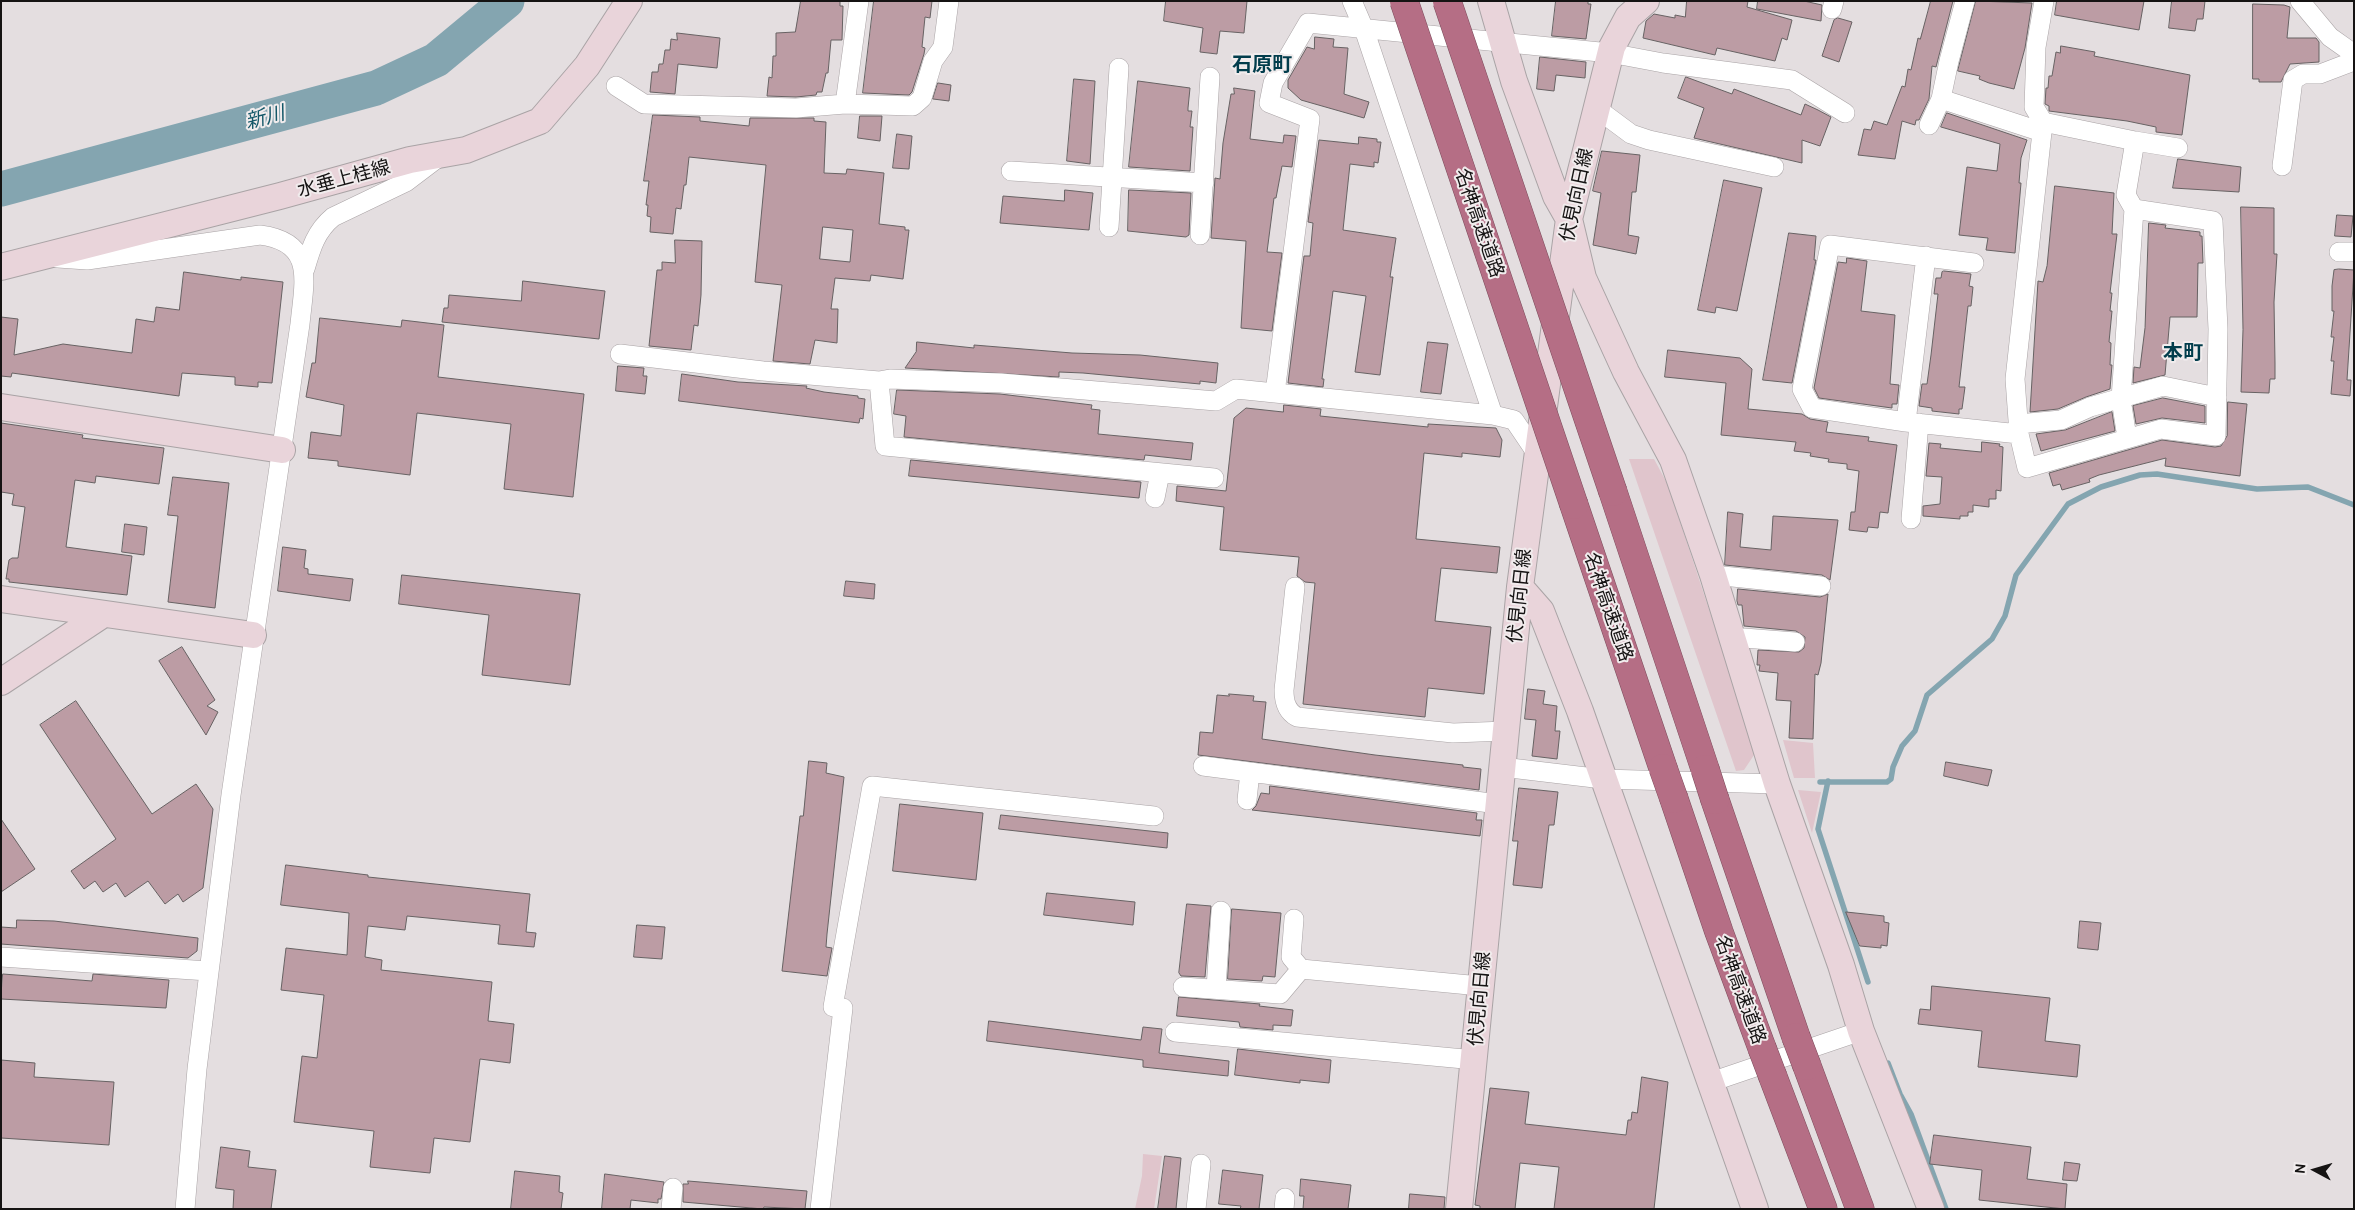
<!DOCTYPE html>
<meta charset="utf-8">
<style>
body{margin:0}
#map{position:relative;width:2355px;height:1210px;overflow:hidden;background:#e4dee0;font-family:Cabin,sans-serif}
canvas{display:block}
.frame{position:absolute;inset:0;border:2px solid #151313;pointer-events:none}
.north{position:absolute;left:2290px;top:1145px;width:50px;height:50px;-webkit-text-stroke:4px #f1eced;paint-order:stroke;rotate:276deg;font-size:14px;font-weight:700;line-height:20px;text-align:center;color:#151313}
.north::after{content:'';display:block;margin:auto;width:18px;height:22px;background:#151313;clip-path:polygon(50% 0,100% 100%,50% 72%,0 100%)}
</style>
<div id="map">
<canvas width="2355" height="1210"></canvas>
<div class="frame"></div>
<div class="north">N</div>
</div>
<script>
const context = document.querySelector('canvas').getContext('2d');
context.lineJoin = 'round';
function fillPath(path, color) { context.fillStyle = color; context.fill(path, 'evenodd'); }
function trace(path, color, width, dash) { context.strokeStyle = color; context.lineWidth = width; context.lineCap = dash ? 'butt' : 'round'; context.setLineDash(dash || []); context.stroke(path); }
function write(font, color, halo, rows, align = 'center') {
  context.font = font + ' Cabin,"Noto Sans JP",sans-serif'; context.lineWidth = 4; context.setLineDash([]); context.textBaseline = 'middle'; context.strokeStyle = halo; context.fillStyle = color; for (const [text, x, y, turn = 0] of rows) {
    context.save(); context.translate(x, y); context.rotate((+turn || 0) * Math.PI / 180); context.textAlign = isNaN(turn) ? turn : align; if (halo) context.strokeText(text, 0, 0); context.fillText(text, 0, 0); context.restore();
  }
}
const green = new Path2D(`
 M1629,459H1654L1668,485L1756,752L1744,770L1736,771Z
 M1783,740L1813,743L1815,778H1794Z
 M1798,790L1821,792L1812,833Z
 M1143,1154L1162,1156L1154,1209H1135L1142,1176Z`);
const stream = new Path2D(`
 M1828,781L1818,829L1868,982
 M1820,782H1887L1891,779L1893,767L1902,746L1915,731L1927,695L1992,639L2005,616L2016,575L2068,504L2101,487L2140,475L2157,474L2257,489L2308,487L2354,505
 M1888,1063L1900,1094L1911,1114L1946,1209`);
const river = new Path2D(`
 M1,189L376,88L436,60L507,1`);
const building = new Path2D(`
 M801,1H840V6H843L842,40H831L828,73H826L822,92H817L816,95L796,97L767,96L769,77L772,78L773,56H776V33L795,32Z
 M874,1H932L930,18L925,17L922,47L925,48L924,54L912,92L909,95L863,93Z
 M1166,1H1247L1244,33L1220,31L1217,54L1200,52L1203,28L1164,21Z
 M1556,1H1588V4H1591L1586,39L1552,36Z
 M1687,1H1748L1747,7L1792,20L1787,40L1782,38L1775,61L1717,48L1715,55L1643,38L1646,21L1654,14L1675,18V15L1685,17Z
 M1758,1H1804L1822,5L1821,21L1757,9Z
 M1931,1H1953L1936,67L1932,66L1929,99L1919,120H1916L1915,125L1902,121L1895,159L1858,155L1864,129L1871,130L1874,121L1887,125L1902,86L1905,87L1908,69L1911,70L1918,38L1920,39Z
 M1976,1L2032,3L2025,48L2014,89L1989,83L1979,79L1980,76L1958,71Z
 M2057,1H2144L2139,30L2055,15Z
 M2172,1H2205L2203,19H2197L2195,31L2169,28Z
 M2253,4L2284,5L2290,7L2287,38H2316L2319,42V62L2290,64L2281,82H2259V79H2253Z
 M1838,18L1852,22L1839,62L1822,56L1834,20Z
 M677,33L720,38L717,68L678,64L675,94L650,92L652,72H658L659,64H663L665,50H670L671,39L677,40Z
 M1315,37L1334,39L1333,47L1348,48L1344,94L1369,102L1364,118L1301,100L1288,88V80L1307,47L1314,49Z
 M2061,46L2095,52L2094,56L2190,75L2182,135L2156,132V127L2127,121L2049,111V106L2045,104L2046,88H2048L2049,76H2052L2056,52L2060,53Z
 M1540,57L1586,62L1585,78L1556,75L1554,91L1537,89Z
 M1686,77L1732,94L1734,89L1801,115L1805,104L1818,110L1831,117L1820,146L1802,140V163L1694,138L1704,108L1678,98Z
 M1074,79L1095,81L1090,164L1067,161Z
 M1138,81L1190,88L1188,108V111H1192L1190,127H1193L1190,171L1129,167Z
 M938,83L951,85L949,101L933,99Z
 M1234,88L1255,91L1250,139L1283,143L1284,135L1296,136L1292,167L1282,166L1276,198H1274L1267,252L1282,253L1272,331L1241,328L1246,241L1211,238L1215,178L1220,179L1223,143L1231,94H1234Z
 M1947,113L2027,140L2021,158L2019,183H2021L2015,253L1986,250L1988,238L1959,235L1967,167L1997,171L2000,144L1941,127Z
 M653,115L700,117V121L749,126L750,118H814V121L826,122L824,173L846,174L847,169L884,173L879,224L905,227V230H909L903,279L871,275L870,281L835,278L831,309H838L837,343L815,340L810,364L773,361L782,285L755,282L766,165L689,157L686,185H684L681,209L676,208L673,234L650,232L651,217L647,216L648,205H646L649,181H644ZM823,227L853,230L850,262L820,259Z
 M860,116H882L880,141L858,138Z
 M897,134L912,136L909,169L893,168Z
 M1359,137L1377,139V142H1381L1378,163L1374,162V167L1350,164L1343,230L1396,238L1390,277H1393L1380,375L1355,372L1366,296L1333,291L1322,379H1324L1323,387L1288,383L1304,256H1310L1313,223L1308,222L1319,140L1358,144Z
 M1602,151L1640,155L1636,192H1632L1628,235L1639,237L1636,254L1593,245L1601,193L1593,191Z
 M2178,159L2241,167L2239,192L2173,188Z
 M1724,180L1762,188L1737,311L1716,307L1715,313L1698,310Z
 M2055,186L2114,193L2112,234H2117L2110,293H2112L2110,311H2112L2109,342L2111,343L2110,365H2112L2110,389L2086,397L2058,409L2030,412L2038,281L2043,282L2047,266Z
 M1065,190L1093,193L1089,230L1000,223L1003,196L1064,201Z
 M1129,190L1191,193L1189,235L1186,237L1128,231Z
 M2241,207L2274,208V254H2277L2274,302L2275,363V379H2270L2269,393L2241,392L2243,330Z
 M2337,215L2353,216L2351,237L2335,236Z
 M2149,223L2166,225L2165,228L2200,232V236H2202L2203,263H2198L2197,317H2170L2165,375L2133,383L2134,367L2140,368L2145,328Z
 M1789,233L1816,236L1814,260H1816L1792,383L1763,380Z
 M675,240L702,241L701,295L698,326L694,325L691,350L649,346L657,270H662V262L675,263Z
 M1847,258L1867,261L1861,311L1895,315L1890,384L1899,385L1897,404H1892V408L1819,398L1814,388L1838,262L1846,263Z
 M2339,269L2354,270L2347,380H2351L2350,396L2331,394L2334,361H2331L2334,337H2331L2334,311H2332V286L2334,270Z
 M1944,271L1971,274L1969,286L1973,287L1971,306H1968L1959,387H1965L1962,409H1959V414L1932,411V408L1919,406L1922,384H1927L1931,355L1938,294H1934L1936,278H1941L1942,272Z
 M184,272L241,280V277L283,282L272,383L258,382V387L235,385V377L182,373L179,396L12,373L11,377L1,376V317L18,319L14,355L63,344L132,353L136,319L154,322L156,307L179,310Z
 M523,281L605,291L599,339L442,322L444,308H448L449,295L521,301Z
 M320,318L401,327L402,320L444,325L438,377L584,394L573,497L504,489L511,424L417,413L410,475L338,466V461L308,458L311,432L341,436L344,405L306,397L312,363H315Z
 M917,342L974,348V345L1072,353L1140,355L1218,363L1216,383L1200,381V384L1083,373L1059,372V377L905,368L916,352Z
 M1428,342L1448,344L1441,394L1421,392Z
 M1668,350L1740,358L1752,369L1748,409L1802,414L1810,419L1828,422L1826,432L1869,437L1868,441L1897,445L1888,513L1880,512L1878,528L1868,527L1867,532L1849,530L1851,512H1855L1859,471L1847,469V464L1828,462L1829,459L1810,456L1811,453L1794,451L1796,442L1721,435L1726,383L1665,377Z
 M618,366L644,368L643,376H647L645,394L616,391Z
 M682,374L738,382L807,386L806,388L824,392L858,396V398L865,399L863,419L860,418L859,423L679,401Z
 M897,390L1000,394L1092,405L1091,409L1100,410L1098,434L1193,443L1191,460L1145,455L1144,460L904,437L906,416L894,414Z
 M2163,398L2205,406V423L2162,418L2136,424L2133,406Z
 M2228,402L2247,404L2240,476L2165,466L2166,458L2099,475L2089,479L2090,482L2062,490L2060,484L2053,486L2049,473L2162,440L2215,447L2221,446L2227,436Z
 M1284,405L1321,409L1320,416L1428,427V424L1496,428L1502,440L1500,457L1462,453V457L1424,453L1416,539L1500,547L1497,573L1441,568L1435,621L1491,627L1484,694L1428,688L1425,717L1303,704L1315,583L1305,582L1297,576L1299,557L1220,550L1224,507L1176,501L1177,486L1226,491L1234,418L1246,408L1283,412Z
 M2112,412L2115,431L2041,451L2036,434L2065,430Z
 M1,423L83,435L82,438L164,448L159,484L96,476L95,483L75,480L66,547L132,556L127,595L9,582V579H6L9,560L12,558H18L25,507L12,505L14,494L1,492Z
 M1982,442L2000,444L1999,446L2003,447L2001,491L1996,490V499H1989V507L1973,505V512H1968V516H1960V519L1923,516V506L1940,504L1942,477L1926,476L1929,443L1941,444L1940,448L1981,452Z
 M911,460L1141,482L1139,498L909,476Z
 M173,477L229,483L215,608L168,602L178,516L168,515Z
 M1728,512L1743,514L1740,547L1771,550L1773,516L1838,520L1830,580L1822,575L1725,565Z
 M125,524L147,527L144,555L122,552Z
 M283,547L306,550L304,568L308,569V574L353,579L350,601L278,591Z
 M402,575L580,594L570,685L482,675L489,615L399,604Z
 M846,581L875,584L874,599L844,596Z
 M1738,589L1820,597L1828,594L1821,663L1818,675L1815,674L1813,739L1789,738L1791,701L1776,700L1778,673L1759,671L1760,665H1757L1758,650L1799,652L1804,648L1805,637L1796,631L1744,626L1742,605H1738L1737,601Z
 M182,647L215,700L207,706L218,712L206,735L159,661Z
 M1528,689L1545,691L1543,704L1557,706L1555,731H1560L1557,759L1532,756L1536,720L1525,719Z
 M1229,694L1254,696L1253,701L1266,702L1262,739L1375,755L1463,765V767L1481,769L1479,790L1198,755L1200,732L1213,733L1217,695L1229,696Z
 M76,701L152,814L196,784L213,809L203,888L183,902L178,894L165,904L148,881L125,897L116,883L103,892L95,881L84,889L71,871L116,839L40,725Z
 M809,761L827,763L826,773L844,777L827,934L826,947L832,948L827,976L782,971L800,816H803Z
 M1946,762L1992,770L1988,786L1944,776Z
 M1270,786L1477,813L1476,820H1482L1480,836L1252,810L1256,806L1261,793L1269,794Z
 M1519,788L1558,792L1554,825H1549L1542,888L1513,885L1518,841H1513Z
 M900,804L983,813L976,880L893,871Z
 M1001,815L1168,833L1167,848L999,829Z
 M1,819L35,869L1,892Z
 M286,865L368,875V877L530,894L526,932L536,933L534,947L498,944L500,925L407,916L405,930L368,926L365,957L382,960L381,970L492,982L488,1021L514,1024L510,1063L480,1059L470,1142L434,1138L430,1173L370,1167L374,1131L294,1122L302,1056L317,1058L324,995L281,990L286,948L347,955L349,913L281,905Z
 M1047,893L1135,902L1133,925L1044,915Z
 M1187,904L1211,906L1205,977L1181,976L1179,973Z
 M1232,909L1281,913L1275,977L1263,976L1262,981L1228,979Z
 M1846,912L1884,916V922L1889,923L1887,946L1881,945V948L1860,946Z
 M17,920L54,921L198,938L197,951L188,958L1,944V927L16,928Z
 M2080,921L2101,923L2098,950L2078,948Z
 M637,925L665,927L662,959L634,957Z
 M3,974L92,981L93,974L169,980L166,1008L1,999Z
 M1932,986L2050,998L2045,1041L2080,1045L2077,1077L1978,1067L1982,1031L1918,1024L1920,1009L1930,1010Z
 M1179,997L1260,1004L1259,1006L1293,1010L1291,1026L1273,1025V1030L1240,1027L1239,1022L1177,1016Z
 M989,1021L1141,1040L1143,1027L1162,1029L1159,1053L1229,1061L1228,1076L1143,1067V1060L987,1041Z
 M1238,1049L1331,1060L1329,1083L1300,1080V1083L1235,1075Z
 M1,1060L35,1063L34,1077L114,1082L109,1145L1,1138Z
 M1642,1077L1668,1082L1654,1209H1554L1559,1167L1520,1163L1515,1209H1480V1206L1475,1205L1490,1088L1529,1092L1525,1124L1626,1135L1628,1120H1631L1632,1112L1637,1113Z
 M1934,1135L2031,1147L2027,1179L2067,1184L2065,1209L1979,1200L1982,1170L1930,1164Z
 M221,1147L250,1151L248,1167L276,1170L271,1209H233L234,1190L216,1188Z
 M1165,1156L1181,1158L1176,1209H1158Z
 M2065,1162L2080,1164L2077,1181L2063,1180Z
 M1223,1170L1263,1175L1259,1209H1240L1241,1206L1219,1204Z
 M515,1171L560,1176L559,1192L563,1193L561,1209H511Z
 M605,1174L664,1182L661,1199H658V1203L631,1200L630,1209H602Z
 M1301,1179L1351,1185L1348,1209H1303L1304,1196H1300Z
 M688,1181L807,1191L805,1209L764,1207L763,1209L683,1202V1184H688Z
 M1410,1194L1445,1197L1444,1209H1409Z`);
const street = new Path2D(`
 M1352,1L1364,29L1493,415
 M1965,1L1949,61L1941,99L2042,132
 M2044,1L2036,47L2034,107L2043,122L2042,132L2015,379L2019,434L2027,468L2161,429L2216,436L2218,329L2213,221L2134,209
 M2300,1L2330,37L2354,54
 M1832,9L1834,1
 M616,86L644,104L796,108L845,104L913,106L922,98L933,61L943,47L949,1
 M845,104L859,1
 M1596,108L1631,134L1649,140L1774,167
 M2043,122L2135,141L2126,195L2134,209L2121,399L2127,438
 M1929,125L1941,99
 M2135,141L2178,148
 M2282,166L2293,80L2303,74H2320L2354,61
 M1011,171L1204,183
 M1109,227L1119,68
 M1200,235L1210,77
 M2339,252H2354
 M58,258L87,260L260,235C316,242 304,282 300,324L231,795L197,1069L185,1209
 M1974,263L1830,245L1802,389L1812,408L1906,422L2019,434
 M305,269C311,248 316,231 333,217L406,182L439,157
 M620,354L763,371L879,381L890,379L1001,383L1216,401L1236,389L1275,393
 M879,381L885,446L1214,478
 M1906,422L1926,256
 M2018,424L2061,420L2090,407L2163,386L2217,397
 M1537,454L1514,420L1493,415L1275,393L1310,119L1269,103L1273,83L1308,23L1610,53L1663,63L1792,80L1845,113
 M1155,498L1160,473
 M1911,519L1919,423
 M1713,575L1821,586
 M1295,587L1284,690C1284,701 1286,711 1297,717L1453,733L1506,731
 M1733,641L1744,638L1795,642
 M1203,766L1498,804
 M1502,767L1603,779L1777,784
 M1247,800L1250,772
 M1294,919L1291,957L1301,969
 M1,957L208,971
 M1183,987L1280,994L1301,969L1480,986
 M1216,989L1221,911
 M833,1007L872,786L1154,816
 M1175,1032L1475,1060
 M1711,1082L1861,1031
 M671,1209L673,1188
 M820,1209L843,1008
 M1196,1209L1201,1164
 M1284,1209L1285,1198`);
const secondary = new Path2D(`
 M1491,1L1514,81L1556,196L1569,219L1583,278L1626,372L1673,460L1713,575L1777,784L1841,965L1861,1031L1931,1209
 M1,267L280,196L410,160L466,150L540,121L587,66L629,1
 M1,407L282,450
 M1520,587L1541,611L1580,711L1755,1209
 M1,599L253,635
 M1,682L102,615
 M1459,1209L1520,587L1569,219L1612,47L1628,17L1646,1`);
const highway = new Path2D(`
 M1613,492L1705,769
 M1574,505L1663,768
 M1674,799L1719,932L1762,1048
 M1715,800L1796,1037
 M1807,1066L1860,1209
 M1773,1077L1823,1209`);
const highwayBridge = new Path2D(`
 M1404,1L1574,505
 M1447,1L1613,492
 M1663,768L1674,799
 M1705,769L1715,800
 M1796,1037L1807,1066
 M1762,1048L1773,1077`);
const streetNames = [
 ["水垂上桂線",344,179,-15],
 ["伏見向日線",1577,195,-78],
 ["名神高速道路",1479,223,71],
 ["伏見向日線",1520,596,-84],
 ["名神高速道路",1608,607,71],
 ["名神高速道路",1740,990,70],
 ["伏見向日線",1480,999,-85]
];
const neighbourhoodNames = [
 ["石原町",1262,65],
 ["本町",2183,353]
];
const waterNames = [
 ["新川",265,118,-15]
];
fillPath(green, '#e0c5cc');
trace(stream, '#84a5b0', 5.5);
trace(river, '#84a5b0', 35);
fillPath(building, '#bc9ca4');
trace(building, '#676263', 1);
trace(street, '#a9a3a5', 20);
trace(secondary, '#a9a3a5', 28);
trace(highway, '#7d4e5d', 29);
trace(street, '#fff', 19);
trace(secondary, '#e9d4da', 26);
trace(highway, '#b56e85', 28);
trace(highwayBridge, '#7d4e5d', 29, []);
trace(highwayBridge, '#b56e85', 28);
write('19px', '#151313', '#f1eced', streetNames);
write('bold 20px', '#023d4c', '#f1eced', neighbourhoodNames);
write('italic 20px', '#135768', '#f1eced', waterNames);
</script>
